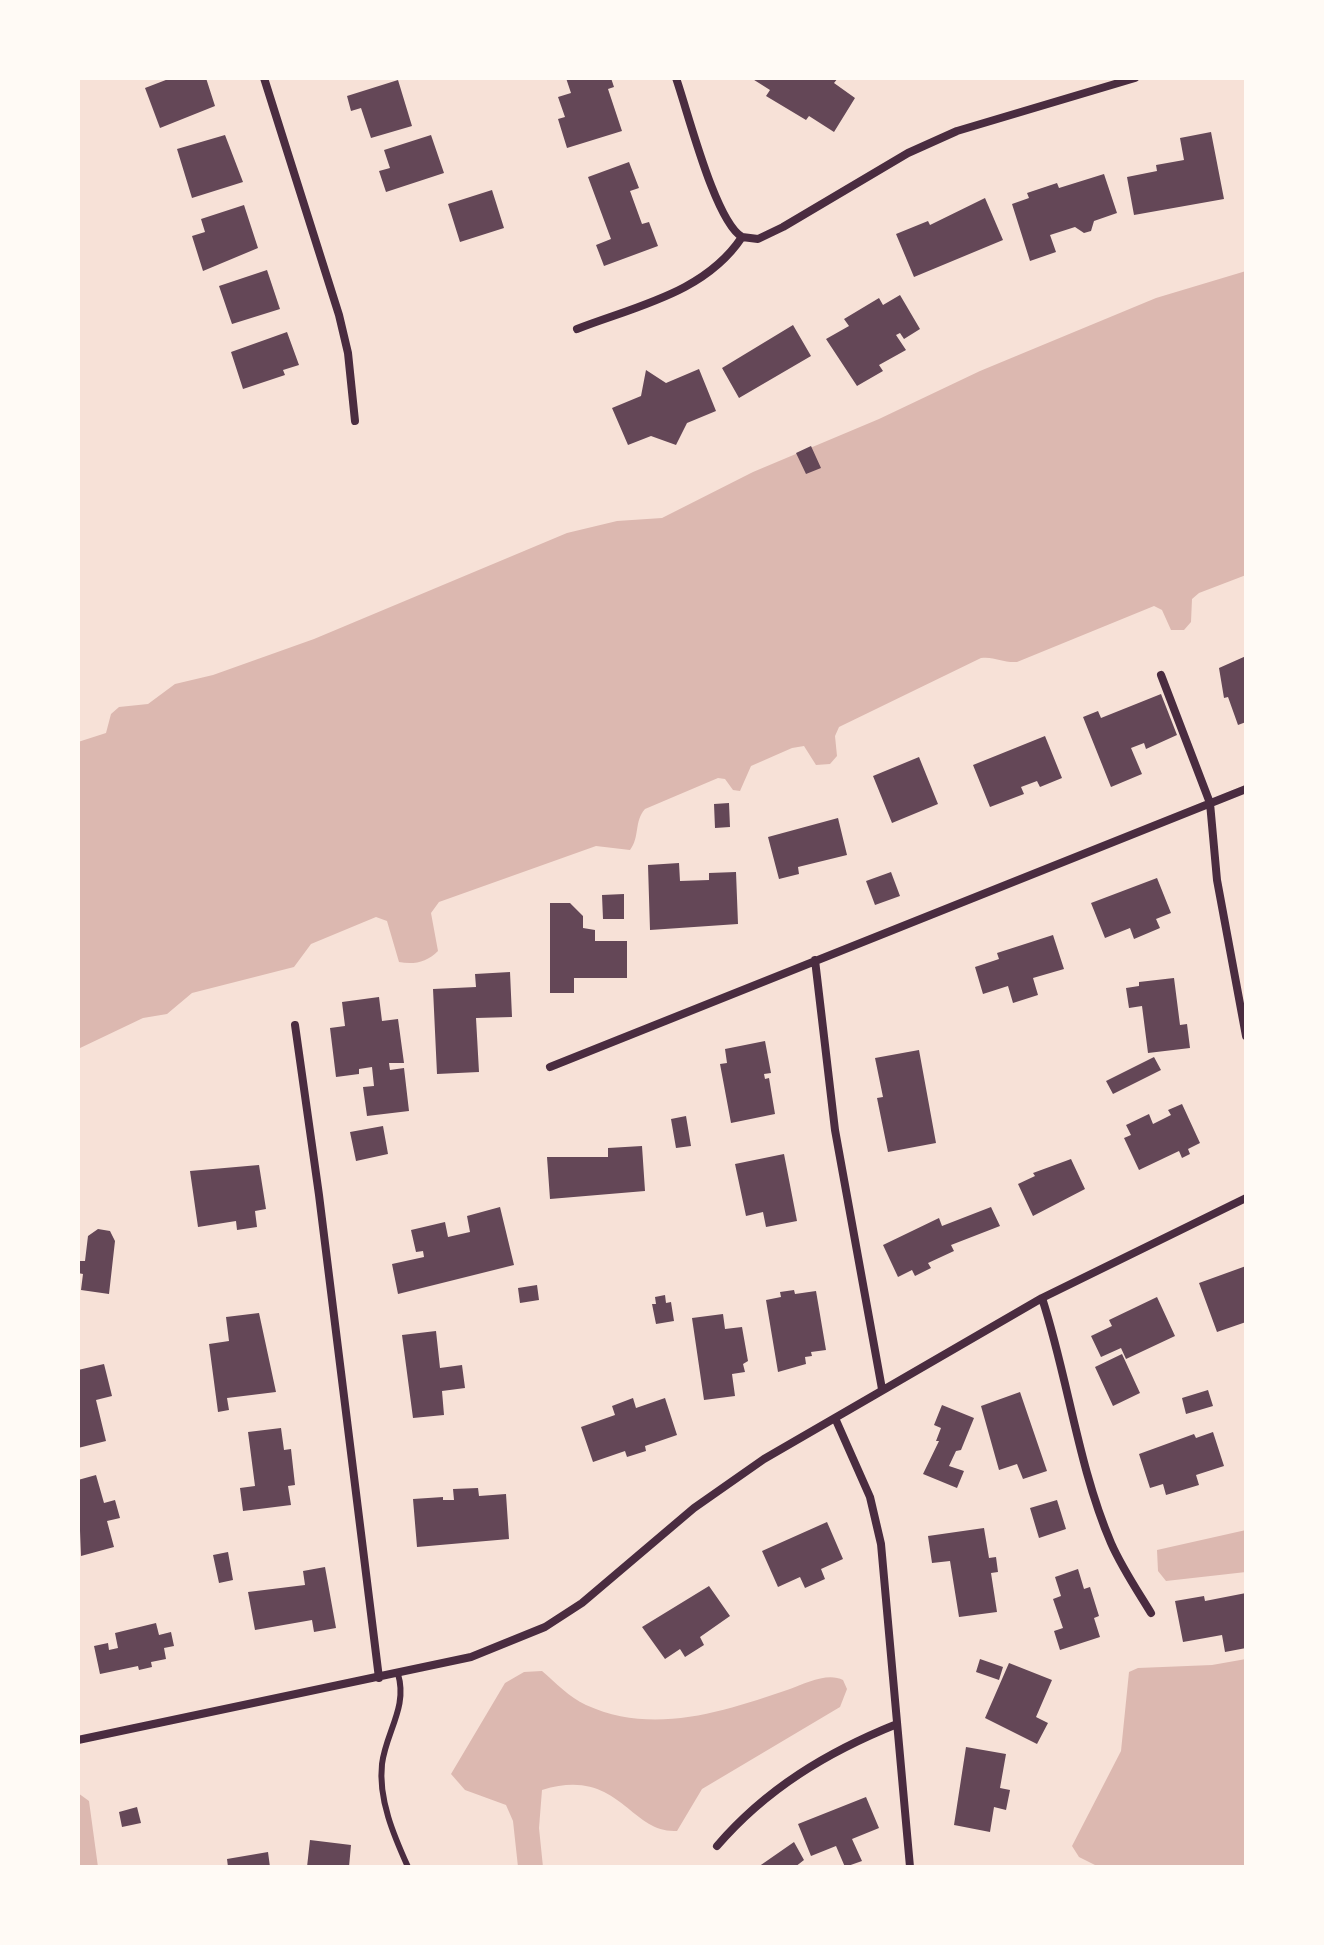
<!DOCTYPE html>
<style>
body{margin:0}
#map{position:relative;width:1324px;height:1945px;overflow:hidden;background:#f7e1d7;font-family:"Source Sans 3",sans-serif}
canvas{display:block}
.frame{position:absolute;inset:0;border:80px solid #fffaf5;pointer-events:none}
</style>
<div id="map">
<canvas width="1324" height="1945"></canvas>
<div class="frame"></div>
</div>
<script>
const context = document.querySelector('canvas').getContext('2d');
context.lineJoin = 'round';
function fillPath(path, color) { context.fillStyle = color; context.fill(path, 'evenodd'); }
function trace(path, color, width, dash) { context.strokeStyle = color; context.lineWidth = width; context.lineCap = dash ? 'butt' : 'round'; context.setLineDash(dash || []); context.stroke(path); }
const water = new Path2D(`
 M1246,271V575L1199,593L1192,599L1191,622L1184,630H1171L1162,610L1154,606L1017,662C1003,663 994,656 981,658L839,727L835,736L837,756L830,764L816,765L804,746L792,748L751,766L740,791L733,790L725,779L718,778L645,809C634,821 640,837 630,850L596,846L439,902L431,913L438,951C427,962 414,965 399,962L387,921L376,917L311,944L294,967L192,993L167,1014L143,1018L78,1049V742L106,733L111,714L119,707L148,704L175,684L213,675L314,639L567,533L617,521L662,518L753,472L879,419L980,371L1156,298Z
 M1246,1530V1572L1166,1581L1158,1571L1157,1550Z
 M1246,1659V1867H1099L1079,1857L1072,1846L1121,1751L1129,1672L1138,1668L1212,1665Z
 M542,1671C556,1683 569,1697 586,1705C654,1736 725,1711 790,1689C806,1683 828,1672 843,1680L847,1689L840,1707L702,1789L677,1831C629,1834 620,1766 542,1790L539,1828L543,1867H518L513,1821L506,1805L465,1790L451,1774L505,1683L524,1672Z
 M78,1793L89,1801L98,1867H78Z`);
const building = new Path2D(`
 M171,78H206L215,106L160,128L145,88Z
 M566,78H611L614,87L608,89L622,131L567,148L558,119L565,117L558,97L571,93Z
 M751,78H838L834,83L855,98L834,132L809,116L806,120L766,96L770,90Z
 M398,80L412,126L371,138L361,108L351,111L347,96Z
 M1211,132L1224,199L1134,215L1127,177L1157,171L1156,165L1184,160L1180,138Z
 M225,135L243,182L192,198L177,149Z
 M431,135L444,173L386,192L379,171L390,168L384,150Z
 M629,162L639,188L630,191L642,224L649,222L658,246L604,266L596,245L611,239L588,177Z
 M1104,174L1117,213L1094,221L1091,231L1084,233L1075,227L1050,235L1056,252L1030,261L1012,204L1029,198L1027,193L1057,183L1059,188Z
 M492,190L504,228L460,242L448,204Z
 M985,198L1003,240L914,277L896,234L928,221L930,225Z
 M244,205L258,248L203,271L192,236L205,232L201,219Z
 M267,270L280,309L232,324L219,286Z
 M900,295L920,329L904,339L900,333L896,335L906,350L879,365L883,371L857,386L826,339L849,326L844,319L879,298L883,305Z
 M793,325L811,356L739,398L722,368Z
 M287,332L299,365L283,370L285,375L243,389L231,352Z
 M699,369L716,411L687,423L676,445L651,436L628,445L612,408L641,396L646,370L666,383Z
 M811,446L821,468L806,474L796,453Z
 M1246,656V722L1238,725L1228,697L1224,698L1219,668Z
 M1161,694L1177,735L1146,749L1144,743L1131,748L1142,774L1111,787L1083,717L1098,711L1101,718Z
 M1045,736L1062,778L1040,787L1037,781L1021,787L1024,794L990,807L973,765Z
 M919,757L938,804L892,823L873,776Z
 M729,803L730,827L715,828L714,804Z
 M838,818L847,855L798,867L799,874L779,879L768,837Z
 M679,863L680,881L709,880V873L736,872L738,924L650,930L648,865Z
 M891,872L900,896L875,905L866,881Z
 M1157,878L1171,913L1156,919L1160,928L1134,939L1130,928L1105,938L1091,903Z
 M624,894V919H603L602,895Z
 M550,903H570L583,916V928L595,930V941H627V978H574V993H550Z
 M1053,935L1064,969L1033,978L1038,995L1013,1003L1008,986L983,994L975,967L999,959L997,953Z
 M510,972L512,1017L476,1018L479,1072L437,1074L433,989L476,987L475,974Z
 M1174,978L1180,1025L1187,1024L1190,1048L1148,1053L1142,1006L1129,1008L1126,988L1139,986V982Z
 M379,997L382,1021L398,1019L404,1063H389L390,1070L404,1068L409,1111L367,1116L363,1087L374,1086L372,1067L359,1069V1074L336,1077L330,1028L345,1026L342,1002Z
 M765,1041L771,1073L764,1074L765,1079L769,1078L775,1114L731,1123L720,1064L727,1063L725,1049Z
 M919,1050L936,1143L888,1152L877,1098L883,1097L875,1058Z
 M1154,1057L1161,1070L1113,1094L1106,1081Z
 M1182,1104L1200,1143L1188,1149L1190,1154L1182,1158L1179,1151L1139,1170L1124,1138L1131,1135L1126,1125L1149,1114L1153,1124L1171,1115L1168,1110Z
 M686,1116L691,1146L676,1148L671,1119Z
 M383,1126L388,1154L356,1161L350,1132Z
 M642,1146L645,1191L550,1199L547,1157H608V1148Z
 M784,1154L797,1221L766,1227L763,1212L746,1216L735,1164Z
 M1071,1159L1085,1189L1033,1216L1018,1184L1035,1176L1033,1173Z
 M259,1165L266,1209L255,1211L257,1227L237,1230L236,1221L198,1227L190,1171Z
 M500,1207L514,1265L398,1294L392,1264L424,1257L423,1251L416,1252L411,1230L445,1222L448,1237L470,1232L467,1216Z
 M991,1207L1000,1226L951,1245L954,1251L928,1263L931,1268L915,1276L912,1270L898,1277L883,1245L939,1218L942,1226Z
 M98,1229L110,1231L115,1241L109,1294L81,1290L83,1274L78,1273L80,1261H85L88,1236Z
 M1246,1266V1322L1217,1332L1199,1283Z
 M537,1285L539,1300L520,1303L518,1288Z
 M794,1290L795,1294L816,1291L826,1350L811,1352L812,1356L805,1357L806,1364L778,1372L766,1300L781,1297L780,1292Z
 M665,1295L666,1303L671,1302L674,1321L656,1324L652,1304H656L655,1297Z
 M1157,1297L1175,1336L1126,1359L1121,1348L1101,1357L1091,1336L1112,1326L1109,1320Z
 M259,1313L276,1392L227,1398L229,1410L218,1412L209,1344L229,1341L226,1317Z
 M723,1314L725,1329L742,1327L748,1361L743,1364L745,1372L732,1374L735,1396L704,1400L692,1318Z
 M436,1331L440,1368L462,1365L465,1388L442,1391L444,1415L413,1418L402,1335Z
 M1122,1354L1140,1393L1113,1406L1095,1367Z
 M104,1364L112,1396L96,1400L106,1441L78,1448V1370Z
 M1208,1390L1213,1406L1186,1414L1182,1398Z
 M1020,1392L1047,1471L1023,1479L1017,1464L999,1470L981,1406Z
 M633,1398L636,1408L665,1398L677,1435L645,1446L646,1451L627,1457L625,1451L593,1462L581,1427L615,1415L612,1406Z
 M942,1405L974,1418L961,1450L956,1451L949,1466L964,1471L957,1488L923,1474L939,1441H936L941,1428L934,1425Z
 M281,1428L284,1450L291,1449L295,1485L288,1486L291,1505L243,1511L240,1488L255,1486L248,1432Z
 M1213,1432L1224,1466L1196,1475L1199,1485L1166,1495L1163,1484L1150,1488L1139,1454L1194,1434L1196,1438Z
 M96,1475L104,1503L115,1500L120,1518L107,1521L114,1547L81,1556L78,1480Z
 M478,1488L479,1496L506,1494L509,1539L417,1547L413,1499L443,1497V1500H454L453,1489Z
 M1057,1500L1066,1529L1039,1538L1030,1508Z
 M827,1522L843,1559L821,1569L825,1579L805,1588L800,1577L778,1587L762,1551Z
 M984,1528L989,1558L996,1557L998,1572L991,1573L997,1612L959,1617L950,1561L932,1563L928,1536Z
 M228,1552L233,1580L219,1583L213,1555Z
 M325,1567L336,1628L314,1632L312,1620L255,1630L248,1592L305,1585L303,1571Z
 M1078,1569L1084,1589L1090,1587L1099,1616L1094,1618L1100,1637L1060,1650L1054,1631L1063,1628L1053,1599L1061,1596L1055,1577Z
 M709,1586L730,1616L700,1637L704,1645L685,1657L680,1649L665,1659L642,1627Z
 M1246,1593V1648L1225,1652L1222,1635L1183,1642L1175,1601L1204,1596L1205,1601Z
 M156,1623L159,1635L171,1632L174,1646L164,1648L166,1659L151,1662L152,1667L139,1670L138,1666L100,1674L94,1646L108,1643L109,1650L118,1648L115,1633Z
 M980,1659L1003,1667L999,1680L976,1672Z
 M1009,1663L1052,1680L1036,1717L1048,1723L1037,1744L985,1718Z
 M966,1747L1006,1754L1000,1788L1010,1790L1006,1810L994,1807L990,1832L954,1825Z
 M866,1797L879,1828L852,1839L862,1861L845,1867L836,1846L811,1856L798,1824Z
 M137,1807L141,1823L122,1827L119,1812Z
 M310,1840L351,1845L349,1867H307Z
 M794,1842L804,1860L795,1867H758Z
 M268,1852L270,1867H228L227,1859Z`);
const service = new Path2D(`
 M398,1674C408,1707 386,1732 382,1764C378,1799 394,1836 408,1867`);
const minor = new Path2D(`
 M264,78L339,315L348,353L355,421
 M676,78C688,112 715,221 742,237
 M577,329C636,306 705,293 742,237L758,239L783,227L908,153L957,131L1135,78
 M1161,675L1210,803L1217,880L1246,1036
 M815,960L835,1130L882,1389
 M295,1025L319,1195L379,1678
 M550,1067L1246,789
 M1042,1298C1068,1378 1078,1466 1111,1543C1122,1568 1137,1590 1151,1613
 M835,1418L870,1497L881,1544L910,1867
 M78,1740L471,1657L545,1627L582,1603L694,1508L764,1459L1042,1298L1246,1198
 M717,1846C766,1789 827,1752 897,1724`);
fillPath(water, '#dcb8b0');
fillPath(building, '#644757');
trace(service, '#4a2c40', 6);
trace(minor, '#4a2c40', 8);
</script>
